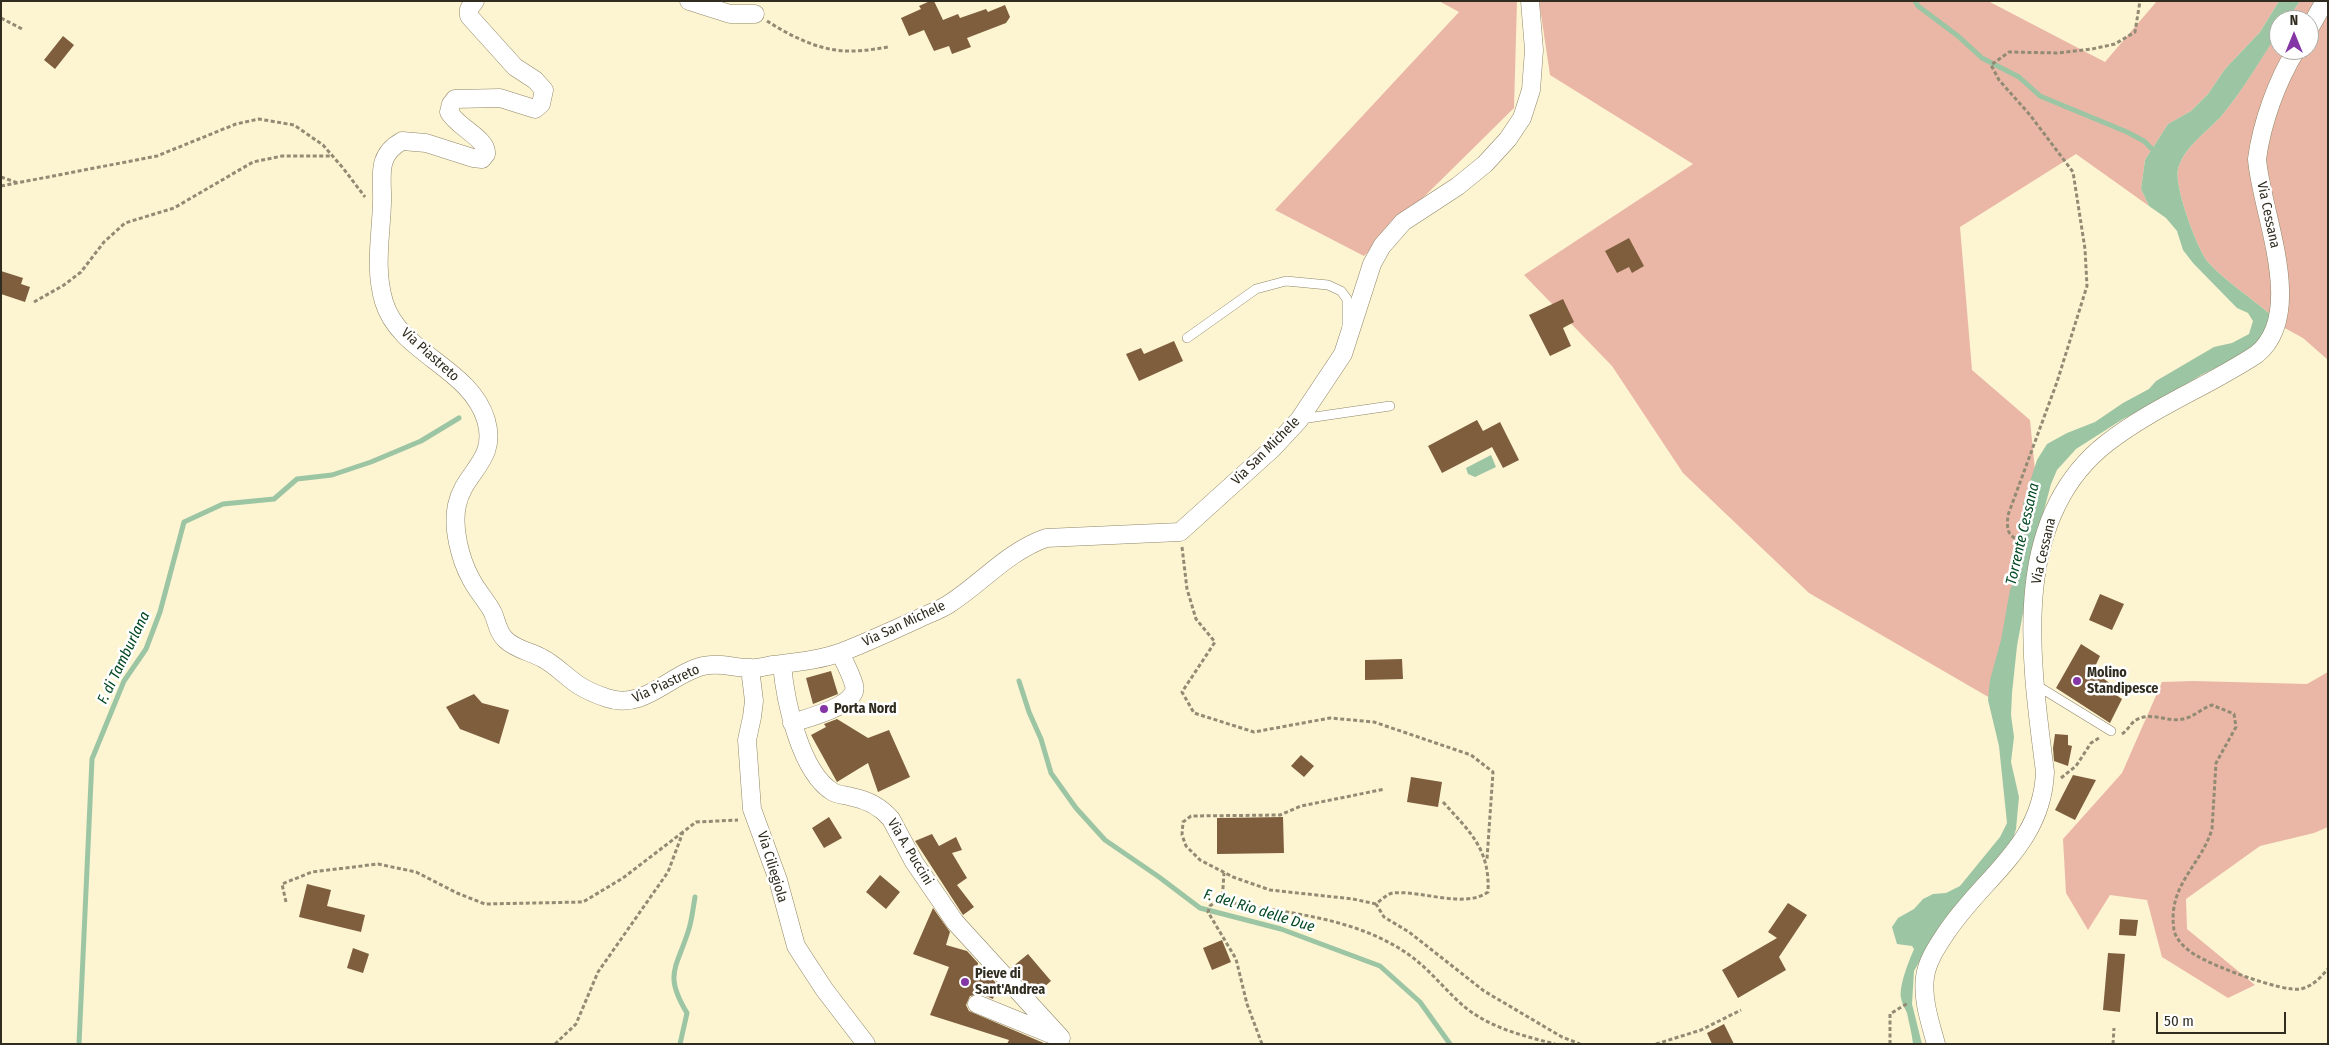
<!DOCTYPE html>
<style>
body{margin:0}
#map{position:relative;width:2329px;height:1045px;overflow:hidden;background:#fdf4d2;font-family:"Fira Sans Condensed",sans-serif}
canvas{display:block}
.frame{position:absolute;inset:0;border:2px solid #302c1f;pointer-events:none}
.north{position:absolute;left:2269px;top:10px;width:50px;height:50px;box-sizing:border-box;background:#fff;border:1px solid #acaba5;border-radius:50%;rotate:0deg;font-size:14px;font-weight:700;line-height:20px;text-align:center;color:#302c1f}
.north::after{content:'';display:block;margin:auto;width:18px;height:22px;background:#8435a6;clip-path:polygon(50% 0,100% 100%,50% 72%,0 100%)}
.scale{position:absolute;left:2156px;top:1012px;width:130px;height:22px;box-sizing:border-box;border:2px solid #302c1f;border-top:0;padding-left:6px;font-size:15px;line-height:18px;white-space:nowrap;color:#302c1f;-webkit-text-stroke:4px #fff;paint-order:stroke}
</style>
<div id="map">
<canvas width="2329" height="1045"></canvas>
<div class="frame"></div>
<div class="north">N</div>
<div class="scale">50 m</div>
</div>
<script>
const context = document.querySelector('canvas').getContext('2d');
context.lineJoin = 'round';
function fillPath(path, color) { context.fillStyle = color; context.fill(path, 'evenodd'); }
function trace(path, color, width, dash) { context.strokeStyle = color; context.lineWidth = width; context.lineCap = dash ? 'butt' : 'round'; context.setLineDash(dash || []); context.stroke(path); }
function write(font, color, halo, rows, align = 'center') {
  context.font = font + ' "Fira Sans Condensed",sans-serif'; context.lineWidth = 5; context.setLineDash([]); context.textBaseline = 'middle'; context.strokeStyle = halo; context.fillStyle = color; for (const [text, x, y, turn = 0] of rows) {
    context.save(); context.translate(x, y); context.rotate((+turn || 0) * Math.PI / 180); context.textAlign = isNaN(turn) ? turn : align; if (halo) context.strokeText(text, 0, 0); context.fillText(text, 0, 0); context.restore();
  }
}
const forest = new Path2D(`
 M1439,1H1517L1514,108L1364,256L1275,210L1459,12Z
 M1539,1H1988L2105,62L2157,1H2279L2260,32L2225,69L2208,94L2191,111L2168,124L2145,160L2141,189L2149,206L2076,154L1960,227L1972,370L2030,420L2038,500L1997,702L1809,593L1683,473L1612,366L1524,275L1693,164L1550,75Z
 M2300,1H2328V360L2303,338L2272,321L2270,314C2250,297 2225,281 2208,262C2197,249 2174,186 2178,169C2184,146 2209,131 2223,114C2244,89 2261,58 2279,31V50H2309V20H2287Z
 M2328,672V827L2314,833L2260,846L2186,899L2187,929L2255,985L2228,998L2162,957L2147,900L2110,895L2088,930L2066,893L2063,839L2122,773L2162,682L2193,681L2307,684Z`);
const water = new Path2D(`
 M2279,1H2300L2287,20H2279V32C2261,58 2244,89 2223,114C2209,131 2184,146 2178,169C2174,186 2197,249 2208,262C2225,281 2250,297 2270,314L2272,321L2257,343L2242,355L2201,375L2152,405L2123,419L2076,449L2057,470L2051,484L2037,536L2017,646L2012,693L2011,715L2014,737L2011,762L2019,797L2016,829L2012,842L1940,926L1914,971L1912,1004L1922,1044H1913C1912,1034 1909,1023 1907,1013C1905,1008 1902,1004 1901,998C1899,985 1909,961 1914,949L1912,946L1897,944L1892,927L1898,918L1914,909L1923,899L1933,894L1946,893L1960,886L2000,837L2007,823L1999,746L1988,700L1990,680L2001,640L2010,590L2021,563L2026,522L2023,504L2037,460L2047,444L2067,433L2095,422L2123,403L2149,389L2156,381L2214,347L2232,343L2249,334L2253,321L2248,313L2237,308L2193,263L2183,250L2177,231L2166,218L2149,206L2141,189L2145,160L2168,124L2191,111L2208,94L2225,69L2260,32Z
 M1491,455L1496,467L1475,477L1468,474L1466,468Z`);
const stream = new Path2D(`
 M1915,1L1918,6L1958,36L1982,58L2019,77L2040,96L2127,132L2144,141L2157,154
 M1019,681L1029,712L1041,739L1051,773L1076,808L1105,840L1159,877L1200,908L1281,929L1380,966L1420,1002L1450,1044
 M79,1044L92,759L124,681L146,649L160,612L184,522L223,504L274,499L297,479L332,475L371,462L421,441L459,418
 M680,1044L687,1013C664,975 676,969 688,932C692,921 693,908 695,897`);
const building = new Path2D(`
 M930,1H934L943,20L958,14L960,18L986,9L988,12L1005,5L1010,17L1006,23L967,38L971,47L952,54L949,46L934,51L924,30L909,36L901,18L921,9L919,6Z
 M63,36L74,45L55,69L44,60Z
 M1629,238L1644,266L1632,273L1629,267L1617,273L1605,251Z
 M1,271L23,278L21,284L30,287L25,302L1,294Z
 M1563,299L1574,322L1563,328L1571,346L1550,356L1529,315Z
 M1174,341L1183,361L1139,381L1126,354L1141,348L1144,354Z
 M1477,420L1483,431L1500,422L1519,460L1503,468L1492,447L1442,473L1428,446Z
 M2100,594L2124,604L2112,630L2089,620Z
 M2081,644L2100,656L2093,671L2111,684L2109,690L2122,699L2110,723L2056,688Z
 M1402,659L1403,679L1365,680V660Z
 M831,671L838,694L813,704L806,678Z
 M474,694L482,703L509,710L499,744L460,729L446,707Z
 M837,719L868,738L889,730L910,777L878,792L868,763L837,782L811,735L826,727L824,724Z
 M2055,734L2068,735V745L2072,746L2068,766L2054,761L2053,748Z
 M1301,755L1314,766L1304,777L1291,766Z
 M2073,775L2096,780L2075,820L2055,810Z
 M1411,777L1442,782L1438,807L1407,802Z
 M829,817L842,838L824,848L812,828Z
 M1283,817L1284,853L1217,854V818Z
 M932,834L939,846L956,837L962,850L952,853L967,878L957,885L974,907L963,915L915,841Z
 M880,875L900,892L886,909L866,892Z
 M307,884L331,890L327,906L365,915L361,932L299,917Z
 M1788,903L1807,915L1779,957L1786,970L1738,998L1722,970L1777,938L1768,932Z
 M933,908L950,932L946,945L967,951L978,963L977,969L986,972L997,984L993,999L981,994L970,996L966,1005L969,1011L1046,1044H1007L1009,1040L930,1015L949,967L913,954Z
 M2120,919L2138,920L2136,936L2119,935Z
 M1222,940L1231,962L1212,970L1203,948Z
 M353,948L369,954L363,973L347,968Z
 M2108,953L2125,954L2120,1012L2103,1010Z
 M1028,954L1051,981L1036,994L1011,968Z
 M1724,1024L1734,1044H1712L1707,1033Z`);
const path = new Path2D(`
 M1,18L24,30
 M767,21C792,37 822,52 852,51C864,51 876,49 888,47
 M1,177L18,183
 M1,186L157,156L236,124L259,119L294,125L323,145L343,168L365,197
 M34,302L64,285L81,272L104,242L125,223L174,208L253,162L282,156H333
 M2027,543C2009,537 2006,534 2008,515L2057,382L2087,286L2085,249L2073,172L2030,115L1999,80L1991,65L2009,52L2057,53L2092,49L2115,44L2135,32L2140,1
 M1182,547L1187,589L1196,619L1215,642L1182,692L1194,713L1254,732L1330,718L1374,722L1471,755L1493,772L1487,859
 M2122,734C2128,730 2131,723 2136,720C2152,711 2168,723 2183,719C2194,717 2202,708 2212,705L2234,714L2236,727L2216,763L2212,829C2201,866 2167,885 2174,930C2176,941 2189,952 2199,957C2216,967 2282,992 2300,989C2312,987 2320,978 2328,969
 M2061,778L2076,766L2091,743L2099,738
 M1443,802C1470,832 1490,849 1488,892C1465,909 1421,890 1393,893C1387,894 1381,900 1376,904L1384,917L1409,932L1484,991L1562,1037L1580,1044
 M286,902L282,884L312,872L378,864L416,872L457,893L485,904L583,902L623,878L683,832
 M1222,902L1224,873
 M1376,904L1353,899L1270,890L1233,877L1200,860L1186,846L1182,835L1183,822L1191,816L1280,815L1301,806L1385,789
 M555,1044L576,1024L598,972L668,872L683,832L696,822L738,820
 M1262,1044L1247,1004L1236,959L1208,912L1210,906L1215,902C1230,902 1245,905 1260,908C1310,915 1363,924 1405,952C1426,966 1441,985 1459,1002C1486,1027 1520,1035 1555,1044
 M1656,1044L1701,1030L1741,1010
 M1890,1044V1014L1908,1003
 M2113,1044L2114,1028`);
const lane = new Path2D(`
 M1187,338L1256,289L1286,281L1328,285L1341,291L1347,299V326
 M1301,419L1390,406
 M2036,685L2111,731`);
const street = new Path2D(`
 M475,1L469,9V16L515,67L535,80L544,90L541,104L535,109L500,98L455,99L451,104L449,112C457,127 488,139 486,154L482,159L473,158L426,143L402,141C375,156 383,177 382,203C381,236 374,269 384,302C400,354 470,367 486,420C498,461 464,471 457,505C452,527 460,559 471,579C477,591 487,601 493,613C497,622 498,633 506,640C515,649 531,652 542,658C556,665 567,678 580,686C588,691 598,695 607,698C643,711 670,674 703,666C720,662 734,668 750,668C757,669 766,666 773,665C797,662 820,660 842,652C868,642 893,630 918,619C928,614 940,610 949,604C983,582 1007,552 1046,538L1180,532L1272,449L1299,420L1343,354L1372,264L1382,246L1403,222L1458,186L1485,164L1508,139L1522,118L1531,90L1534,50L1530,1
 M689,1L730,14H755
 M2309,29L2325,1
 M782,664C785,700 800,772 833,792C838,795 846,795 852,797C868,800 880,806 891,819L914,862L955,922L1061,1038
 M750,668L754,701L752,717L747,740L752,809L778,880L796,946L824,989L866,1044
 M792,723C807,718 860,705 854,685C851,674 845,663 840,653
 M977,1004L1058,1037
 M1936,1044C1930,1022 1922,999 1925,977C1927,962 1936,948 1944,936C1981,878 2042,847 2045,772C2031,662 2008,520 2107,443C2153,407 2209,386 2257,354C2307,313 2261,212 2257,159C2262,122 2277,81 2296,50`);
const markers = [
 [2077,681,5,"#8435a6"],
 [824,709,5,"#8435a6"],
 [965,982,5,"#8435a6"]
];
const streetNames = [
 ["Via Cessana",2268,215,78],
 ["Via Piastreto",430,355,42],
 ["Via San Michele",1266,451,-45],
 ["Via Cessana",2044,551,-77],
 ["Via San Michele",904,624,-25],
 ["Via Piastreto",666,684,-25],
 ["Via A. Puccini",910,852,59],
 ["Via Ciliegiola",772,867,73]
];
const poiNames = [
 ["Molino",2087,673],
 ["Standipesce",2087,689],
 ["Porta Nord",834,709],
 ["Pieve di",975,974],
 ["Sant'Andrea",975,990]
];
const waterNames = [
 ["Torrente Cessana",2023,534,-77],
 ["F. di Tamburlana",124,658,-64],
 ["F. del Rio delle Due",1259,911,17]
];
fillPath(forest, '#eab7a7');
fillPath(water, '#9cc5a4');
trace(stream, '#9cc5a4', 5);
fillPath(building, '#7e5e3d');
trace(lane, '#8f8667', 10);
trace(street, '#8f8667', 19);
trace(path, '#928b74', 3, [4, 2.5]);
trace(lane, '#fff', 9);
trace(street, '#fff', 18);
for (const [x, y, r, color] of markers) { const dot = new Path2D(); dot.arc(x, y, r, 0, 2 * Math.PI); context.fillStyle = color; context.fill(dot); trace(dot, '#fff', 2); }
write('14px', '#302c1f', '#fff', streetNames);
write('bold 14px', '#302c1f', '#fff', poiNames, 'left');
write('italic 15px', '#024820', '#fff', waterNames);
</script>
